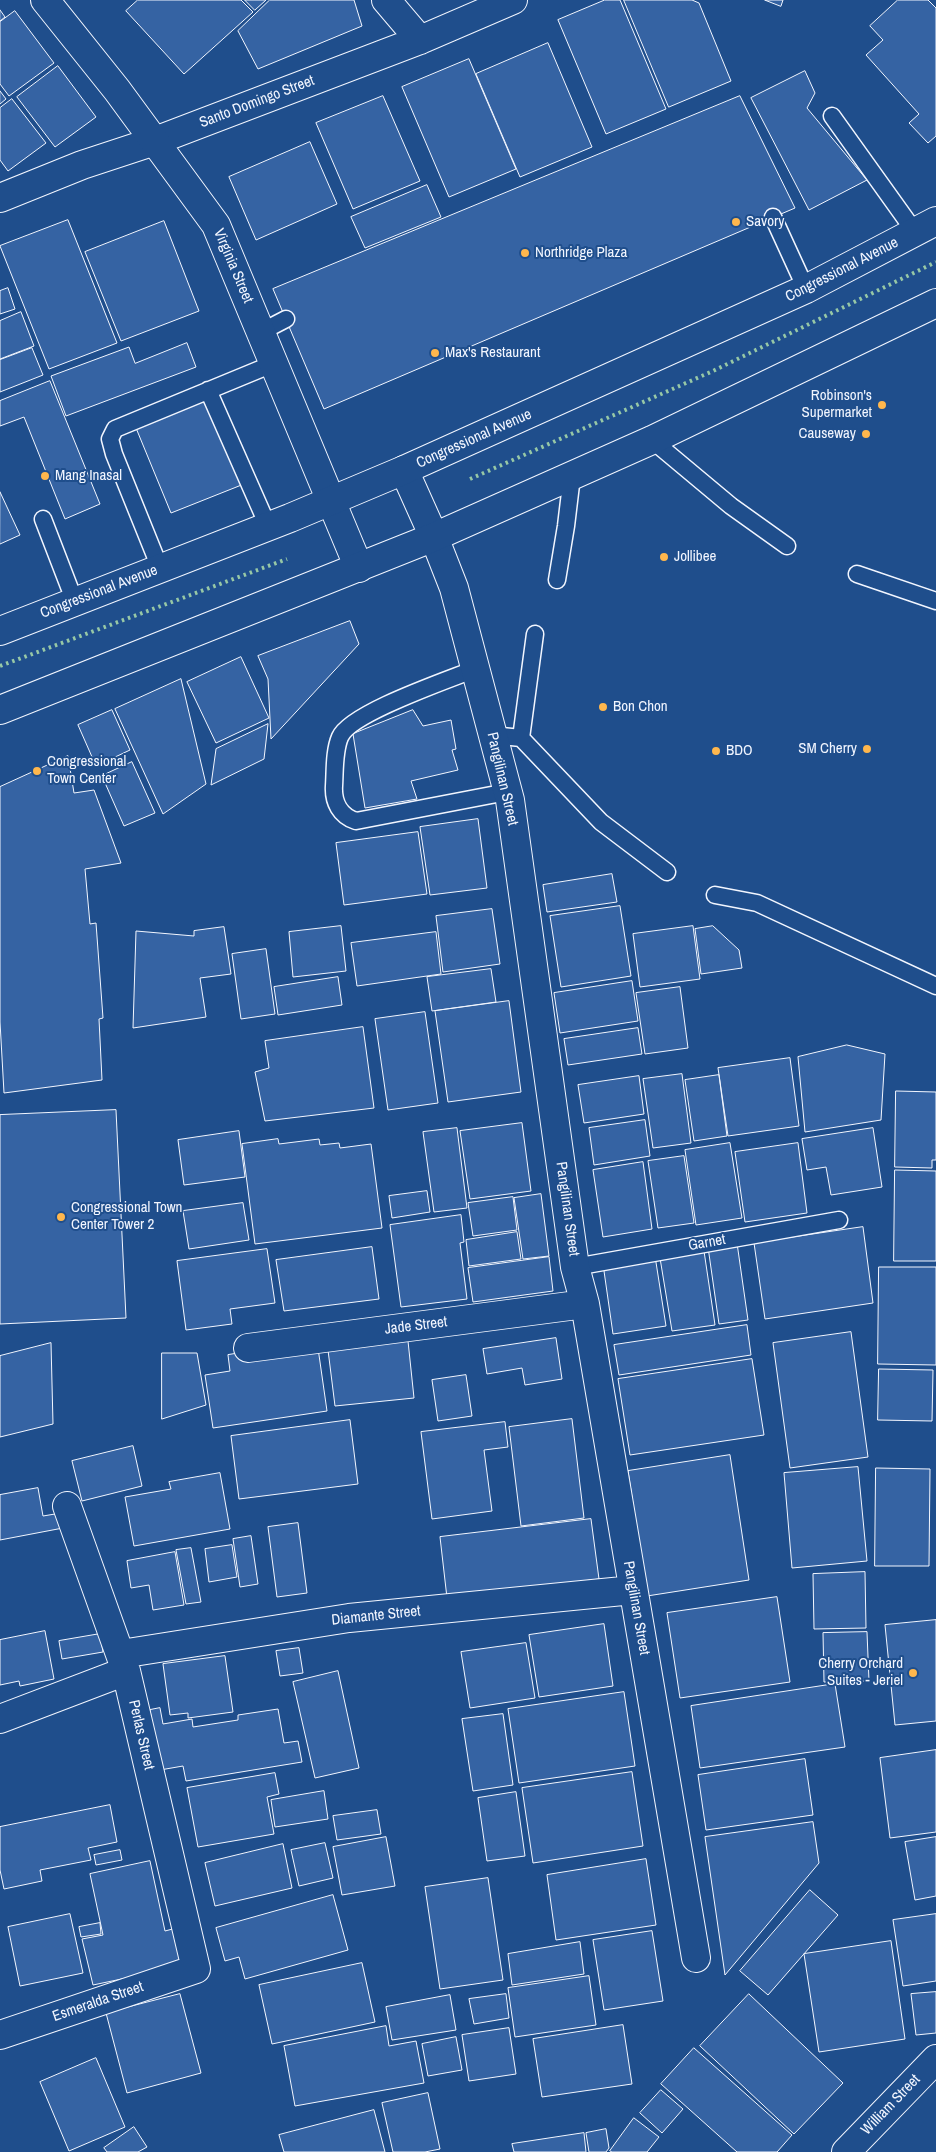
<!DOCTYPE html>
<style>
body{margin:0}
canvas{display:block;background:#1f4e8c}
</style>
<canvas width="936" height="2152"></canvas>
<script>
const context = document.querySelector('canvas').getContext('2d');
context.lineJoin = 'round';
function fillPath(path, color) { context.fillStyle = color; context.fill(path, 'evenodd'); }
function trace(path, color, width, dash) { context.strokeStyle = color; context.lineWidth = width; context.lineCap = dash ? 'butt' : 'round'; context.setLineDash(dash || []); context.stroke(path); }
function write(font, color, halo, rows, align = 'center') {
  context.font = font + ' "Archivo Narrow",sans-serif'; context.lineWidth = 4; context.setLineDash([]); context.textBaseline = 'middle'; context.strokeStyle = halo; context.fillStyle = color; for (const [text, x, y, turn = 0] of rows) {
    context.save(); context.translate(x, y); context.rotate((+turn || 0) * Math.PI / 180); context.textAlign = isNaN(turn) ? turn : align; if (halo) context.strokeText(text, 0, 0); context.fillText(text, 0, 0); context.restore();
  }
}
const building = new Path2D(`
 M138,0H241L253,12L184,74L126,11Z
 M245,0H266L255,10Z
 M270,0H354L362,26L258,69L238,31Z
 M605,0H620L666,109L606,134L558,20Z
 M624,0H692L699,3L731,81L669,107Z
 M765,0H783L781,6Z
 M898,0H928L936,8V136L928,143L909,123L919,114L866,55L883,40L870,26Z
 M0,10L5,17L0,21Z
 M15,11L54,63L9,96L0,84V22Z
 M548,43L592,147L520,177L476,74Z
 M469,59L516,169L449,197L402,87Z
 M58,66L96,117L55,147L17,97Z
 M805,71L815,93L807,108L867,180L809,210L751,98Z
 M0,91L6,99L0,104Z
 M383,96L420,181L353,209L316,123Z
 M740,96L795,208L324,409L273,289Z
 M12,99L46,143L8,171L0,160V108Z
 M310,142L337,204L256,240L229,177Z
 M427,185L441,217L365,248L351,217Z
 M68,220L117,343L49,369L0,246Z
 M164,221L199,311L121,341L85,252Z
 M8,288L15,309L0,314V291Z
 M21,312L34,346L0,359V321Z
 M187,343L196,367L66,416L51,376L129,347L135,363Z
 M32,348L43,375L0,392V360Z
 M50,381L100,504L65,519L24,417L0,426V401Z
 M209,398L244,484L171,513L136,428Z
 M0,492L20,535L0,544Z
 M350,621L359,644L271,739L268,679L258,656Z
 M241,657L269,718L216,743L187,682Z
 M181,679L206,784L163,814L115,709Z
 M112,710L130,750L96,766L78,725Z
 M413,710L423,726L451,720L456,749L452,750L458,770L411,781L417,799L365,808L353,734Z
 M268,724L264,759L211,785L216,749Z
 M68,756L74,793L94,790L121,863L85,869L90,924L96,923L103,1018L99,1019L102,1080L4,1093L0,1022V787Z
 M132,762L155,813L124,826L102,776Z
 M478,819L487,888L430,895L420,827Z
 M418,832L427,894L344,905L336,843Z
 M612,874L617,902L547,912L543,885Z
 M620,906L631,976L561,987L550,916Z
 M492,909L500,964L443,972L436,916Z
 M341,926L346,971L293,977L289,932Z
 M693,926L700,979L640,987L633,934Z
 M713,926L739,950L742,968L701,974L695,929Z
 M224,927L231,974L200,978L206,1017L133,1028L136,931L194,936V931Z
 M436,932L441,974L357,986L351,943Z
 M266,949L275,1014L241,1019L232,954Z
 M491,969L496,1002L432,1011L427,977Z
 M338,977L342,1005L278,1015L274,987Z
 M632,981L638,1021L560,1033L554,993Z
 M680,987L688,1048L645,1054L636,993Z
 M509,1001L521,1092L448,1102L435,1011Z
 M425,1012L438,1103L388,1110L375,1019Z
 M363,1027L374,1108L265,1121L255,1072L269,1068L265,1041Z
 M638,1028L642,1054L568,1065L564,1039Z
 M847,1045L885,1054L881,1120L805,1132L798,1057Z
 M790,1058L799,1126L728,1136L718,1068Z
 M682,1074L691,1143L653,1148L643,1079Z
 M719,1075L727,1136L694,1141L685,1080Z
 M639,1076L644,1114L584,1123L578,1085Z
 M896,1091L936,1092V1160H932V1168L895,1167Z
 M116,1110L126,1318L0,1324V1115Z
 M645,1120L650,1156L594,1165L589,1128Z
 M522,1123L531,1191L470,1199L460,1131Z
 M457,1128L467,1208L434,1212L423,1132Z
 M873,1128L882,1187L831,1195L826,1167L807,1170L802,1139Z
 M239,1131L245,1177L184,1185L178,1140Z
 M278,1139L279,1144L319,1139L320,1145L339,1143L340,1148L371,1144L382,1228L255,1244L242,1144Z
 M730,1143L742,1218L696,1225L685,1150Z
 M798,1143L807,1213L745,1222L735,1152Z
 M684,1156L694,1223L658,1228L648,1161Z
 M643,1162L652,1229L603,1237L593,1170Z
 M895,1170L936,1171V1261H894Z
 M427,1191L430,1212L392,1218L389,1196Z
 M541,1194L549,1256L523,1259L514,1198Z
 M513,1197L517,1230L473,1236L468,1203Z
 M243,1203L249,1240L189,1249L183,1211Z
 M461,1215L464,1242L460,1243L467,1299L401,1307L390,1225Z
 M863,1227L873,1303L765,1319L754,1243Z
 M517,1232L521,1259L469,1266L466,1240Z
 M737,1243L748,1320L719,1324L708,1247Z
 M372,1247L379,1299L284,1311L276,1260Z
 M267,1249L275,1303L230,1309L232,1324L186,1330L177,1261Z
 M704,1251L715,1325L672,1331L660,1258Z
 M655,1256L666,1326L613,1334L603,1264Z
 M549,1257L553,1291L473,1302L468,1268Z
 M879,1267H936V1365L878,1364Z
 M747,1325L751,1355L619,1375L614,1345Z
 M851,1332L868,1457L790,1468L773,1343Z
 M556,1338L562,1379L525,1385L522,1368L487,1374L483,1349Z
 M317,1341L327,1411L213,1428L205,1375L230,1371L228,1355Z
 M408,1341L414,1398L335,1406L328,1350Z
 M51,1343L53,1424L0,1437V1356Z
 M162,1353H197L206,1405L162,1419Z
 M752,1359L764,1435L630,1455L618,1379Z
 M879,1369L933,1370L932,1421L878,1420Z
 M466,1375L472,1416L438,1421L432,1380Z
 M572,1419L584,1518L521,1526L509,1427Z
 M350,1420L358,1484L239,1499L231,1436Z
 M505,1422L508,1447L484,1450L492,1511L432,1519L421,1432Z
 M133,1446L142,1486L82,1501L72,1461Z
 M730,1455L749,1580L647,1596L628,1471Z
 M858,1467L867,1561L792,1568L784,1473Z
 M876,1468L930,1469L929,1566H875Z
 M220,1473L230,1529L134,1546L125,1497L171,1489L169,1482Z
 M38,1488L43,1516L61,1513L63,1528L0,1540V1495Z
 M591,1519L599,1579L447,1598L440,1537Z
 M298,1523L307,1593L277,1597L268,1527Z
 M251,1536L258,1584L240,1587L233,1539Z
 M232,1545L237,1577L209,1582L205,1549Z
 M191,1548L201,1602L186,1604L176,1550Z
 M175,1552L184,1605L153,1610L149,1585L131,1588L127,1561Z
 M865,1572L866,1628L814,1629L813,1574Z
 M777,1597L790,1682L680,1698L667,1613Z
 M936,1620V1721L895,1725L885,1625Z
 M604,1624L613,1686L539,1697L529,1635Z
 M45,1631L54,1679L20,1686L19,1681L0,1685V1640Z
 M867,1632L869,1681L824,1682L823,1633Z
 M100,1634L103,1652L62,1659L59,1641Z
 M526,1643L535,1698L470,1708L461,1652Z
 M299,1648L303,1673L280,1676L276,1651Z
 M225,1656L233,1712L188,1718V1713L170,1715L163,1664Z
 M338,1671L359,1768L315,1778L293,1682Z
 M835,1684L845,1747L700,1768L691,1706Z
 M624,1692L635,1766L519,1783L508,1709Z
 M160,1708L163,1724L192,1719L193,1727L238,1720V1715L278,1709L284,1743L298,1741L302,1762L186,1781L183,1766L160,1770L150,1710Z
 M503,1714L513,1785L473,1791L462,1719Z
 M936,1750V1832L890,1838L880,1758Z
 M805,1759L813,1815L706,1830L698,1775Z
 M632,1772L643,1846L533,1863L522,1788Z
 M275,1773L279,1794L267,1797L274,1834L198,1847L187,1788Z
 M324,1791L328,1819L275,1827L271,1800Z
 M516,1792L525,1856L487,1861L478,1798Z
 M110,1805L117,1842L88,1848L91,1860L40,1870L42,1881L4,1889L0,1870V1827Z
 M377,1810L381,1834L337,1840L333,1816Z
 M813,1822L819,1863L725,1975L705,1837Z
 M386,1837L395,1886L342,1895L333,1847Z
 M936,1837V1896L915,1900L905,1842Z
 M325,1843L333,1878L299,1886L291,1850Z
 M283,1844L292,1888L215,1906L205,1863Z
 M120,1850L122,1860L96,1865L94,1855Z
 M646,1859L656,1925L556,1940L547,1875Z
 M150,1861L165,1931L184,1926L193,1964L93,1985L82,1939L103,1935L90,1874Z
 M488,1878L503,1980L440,1989L425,1887Z
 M810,1890L838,1915L768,1995L740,1971Z
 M333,1895L348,1950L245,1979L239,1957L225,1961L216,1928Z
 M70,1914L83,1973L20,1986L8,1927Z
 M936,1914V1981L903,1986L893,1920Z
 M100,1923L101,1934L81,1937L79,1927Z
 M652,1931L663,2001L604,2010L593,1940Z
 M891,1941L905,2039L819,2052L804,1954Z
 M580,1942L584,1974L512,1985L508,1954Z
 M362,1963L375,2022L272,2044L259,1985Z
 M589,1976L596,2025L515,2037L508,1988Z
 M936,1992V2033L916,2035L911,1994Z
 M180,1994L201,2073L127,2093L106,2013Z
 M506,1994L509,2018L474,2024L469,1999Z
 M749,1994L843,2083L794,2134L700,2046Z
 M450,1995L456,2030L392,2040L386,2007Z
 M623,2025L632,2084L542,2097L533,2039Z
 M386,2026L389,2046L416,2041L424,2083L295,2106L284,2046Z
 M509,2028L516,2074L469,2081L462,2035Z
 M456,2037L462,2070L428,2076L422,2044Z
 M694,2048L792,2135L777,2152H737L661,2084Z
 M96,2058L125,2127L69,2151L40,2082Z
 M661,2090L683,2109L662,2133L640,2113Z
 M428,2093L440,2149L425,2152H393L382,2103Z
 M374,2110L385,2152H284L279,2135Z
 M634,2118L659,2137L647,2152H612L610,2151Z
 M134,2127L147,2147L138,2152H107L104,2148Z
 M606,2129L609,2148L606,2152H589L586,2133Z
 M584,2133L586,2152H514L512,2144Z`);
const service = new Path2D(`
 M832,116L915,232
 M773,217L806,289
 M261,332L286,319
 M208,390L268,526
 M652,440L731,506L787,546
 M43,519L75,602
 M160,568L114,454L110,439L115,429L275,363
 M857,574L936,601
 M557,580L566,526L572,476
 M475,669C448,680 350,713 340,737C334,751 335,770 334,786C333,802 340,816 356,821L507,792
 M492,735L521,738L601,822L667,872
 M521,738L535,634
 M715,895L757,903L936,986
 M575,1267L839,1220`);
const minor = new Path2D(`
 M386,0L420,40
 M0,198L82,165L155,141L420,40L513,0
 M404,470L434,537L454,588L510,800L575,1267L585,1304L696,1958
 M248,1348L585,1304
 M121,1654L349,1618L633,1590
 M0,1719L126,1671
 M0,2035L196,1969L126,1671L67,1506
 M846,2152L936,2059`);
const tertiary = new Path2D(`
 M45,0L117,90L216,225L359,568`);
const primary = new Path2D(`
 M0,631L290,518L404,470L806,289L936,221
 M0,710L434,537L652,440L936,303`);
const hedge = new Path2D(`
 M470,479L713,371L936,262
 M0,666L287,559`);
const markers = [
 [736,222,5,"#ffb74d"],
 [525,253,5,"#ffb74d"],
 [435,353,5,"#ffb74d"],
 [882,405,5,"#ffb74d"],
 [866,434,5,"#ffb74d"],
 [45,476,5,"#ffb74d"],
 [664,557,5,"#ffb74d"],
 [603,707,5,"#ffb74d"],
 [867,749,5,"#ffb74d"],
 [716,751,5,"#ffb74d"],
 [37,771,5,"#ffb74d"],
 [61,1217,5,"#ffb74d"],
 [913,1673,5,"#ffb74d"]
];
const streetNames = [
 ["Santo Domingo Street",257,102,-21],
 ["Virginia Street",233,266,67],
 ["Congressional Avenue",842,270,-27],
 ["Congressional Avenue",474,439,-24],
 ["Congressional Avenue",99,592,-21],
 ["Pangilinan Street",502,779,77],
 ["Pangilinan Street",567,1209,82],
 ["Garnet",707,1243,-10],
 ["Jade Street",416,1326,-7],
 ["Pangilinan Street",636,1608,80],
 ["Diamante Street",376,1616,-6],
 ["Perlas Street",141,1735,77],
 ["Esmeralda Street",98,2002,-19],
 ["William Street",891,2105,-46]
];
const poiNames = [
 ["Savory",746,222],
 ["Northridge Plaza",535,253],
 ["Max's Restaurant",445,353],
 ["Robinson's",872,396,"right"],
 ["Supermarket",872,413,"right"],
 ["Causeway",856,434,"right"],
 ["Mang Inasal",55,476],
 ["Jollibee",674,557],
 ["Bon Chon",613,707],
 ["SM Cherry",857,749,"right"],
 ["BDO",726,751],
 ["Congressional",47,762],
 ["Town Center",47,779],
 ["Congressional Town",71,1208],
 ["Center Tower 2",71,1225],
 ["Cherry Orchard",903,1664,"right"],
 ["Suites - Jeriel",903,1681,"right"]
];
fillPath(building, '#3563a3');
trace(building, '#f2f6ff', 1);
trace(service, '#f2f6ff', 19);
trace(minor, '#f2f6ff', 30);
trace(tertiary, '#f2f6ff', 30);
trace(primary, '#f2f6ff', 30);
trace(service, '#1f4e8c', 16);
trace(minor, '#1f4e8c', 28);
trace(tertiary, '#1f4e8c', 28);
trace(primary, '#1f4e8c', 28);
trace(hedge, '#97c8a6', 4, [2.5, 4]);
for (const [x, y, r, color] of markers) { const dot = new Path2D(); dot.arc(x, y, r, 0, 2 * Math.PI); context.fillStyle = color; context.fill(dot); trace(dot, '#1f4e8c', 2); }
write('15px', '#f2f6ff', '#1f4e8c', streetNames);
write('15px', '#f2f6ff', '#1f4e8c', poiNames, 'left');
</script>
